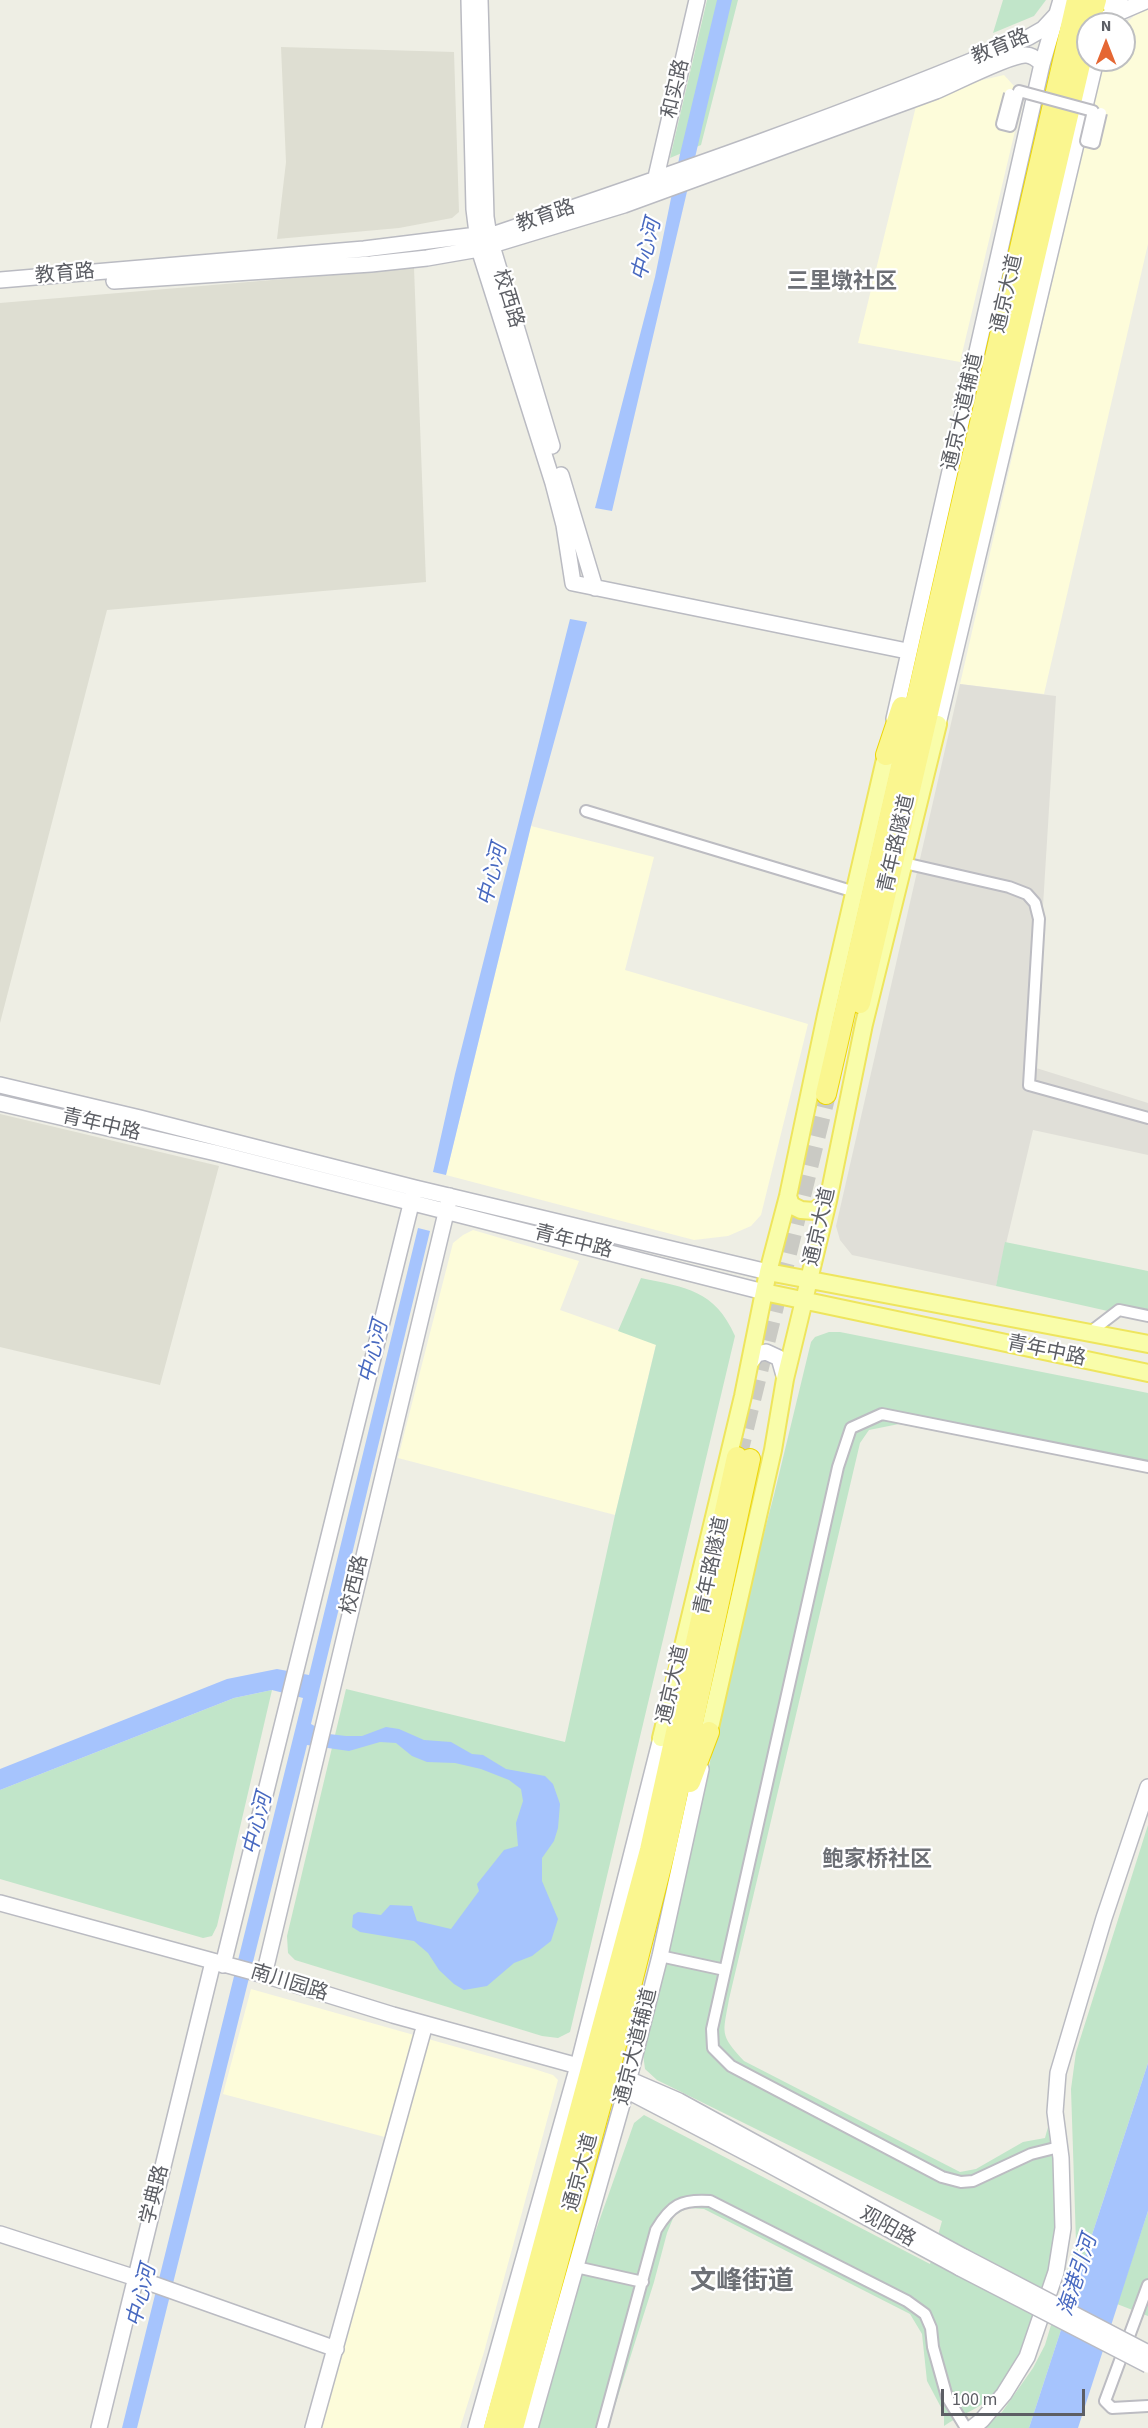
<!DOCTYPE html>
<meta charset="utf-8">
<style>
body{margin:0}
#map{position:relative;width:1148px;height:2428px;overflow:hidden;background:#eeeee4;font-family:"Source Sans 3",sans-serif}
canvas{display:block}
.north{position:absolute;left:1076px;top:12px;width:60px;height:60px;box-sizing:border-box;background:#fff;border:2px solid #bebfc1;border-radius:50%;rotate:0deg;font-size:16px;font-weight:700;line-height:24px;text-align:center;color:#5c5e64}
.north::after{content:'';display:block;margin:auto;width:21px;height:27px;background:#e56733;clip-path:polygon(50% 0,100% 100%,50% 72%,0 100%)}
.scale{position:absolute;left:941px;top:2389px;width:144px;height:27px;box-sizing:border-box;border:3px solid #5c5e64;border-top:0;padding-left:8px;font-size:18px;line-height:21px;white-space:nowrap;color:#5c5e64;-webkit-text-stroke:4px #fff;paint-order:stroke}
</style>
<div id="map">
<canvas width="1148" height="2428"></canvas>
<div class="north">N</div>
<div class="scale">100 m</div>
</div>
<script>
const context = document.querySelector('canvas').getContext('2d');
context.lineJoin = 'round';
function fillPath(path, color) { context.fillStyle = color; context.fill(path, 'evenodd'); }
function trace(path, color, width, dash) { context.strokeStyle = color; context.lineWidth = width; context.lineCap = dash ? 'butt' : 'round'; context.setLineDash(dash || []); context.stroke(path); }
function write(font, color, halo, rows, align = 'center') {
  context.font = font + ' "Source Sans 3","Noto Sans SC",sans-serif'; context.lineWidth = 4.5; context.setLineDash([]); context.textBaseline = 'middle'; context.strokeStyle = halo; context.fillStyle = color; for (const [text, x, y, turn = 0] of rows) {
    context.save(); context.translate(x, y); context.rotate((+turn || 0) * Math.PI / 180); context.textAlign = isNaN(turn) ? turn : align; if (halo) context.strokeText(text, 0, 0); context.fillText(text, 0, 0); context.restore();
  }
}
const commercial = new Path2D(`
 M1148,8V244L1044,694L960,684L1103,60H1124V25L1134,16Z
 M1004,75L1015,87L1020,110L960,362L858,343L916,106L965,84Z
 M531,826L654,857L625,970L808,1024L761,1215L751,1226L728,1236L694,1240L446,1175Z
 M473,1230L579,1261L560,1310L656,1344L615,1515L398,1458L453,1243L463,1235Z
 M251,1989L531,2068L553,2075L558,2080L484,2352L460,2428H313L396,2140L223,2094Z`);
const industrial = new Path2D(`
 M960,684L1056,696L1033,1067L1148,1103V1155L1033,1130L996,1286L852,1255L840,1240L836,1226Z`);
const education = new Path2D(`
 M281,47L454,52L459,212L452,218L399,228L277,239L286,162Z
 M414,268L426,582L107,610L0,1023V303Z
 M0,1114L219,1166L160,1385L0,1347Z`);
const green = new Path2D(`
 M707,0H738L701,145L670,158Z
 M1003,0H1046L1034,16L993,33Z
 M1005,1242L1148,1271V1320L996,1286Z
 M641,1278C685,1287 715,1290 735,1336L570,2032L558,2038L542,2036L295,1960L288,1953L287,1936L346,1689L565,1742L615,1515L656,1345L618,1331Z
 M829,1332H840L1148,1393V1472L899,1424L869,1430L860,1443L729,1999C723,2034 719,2034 744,2061L960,2172L976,2169L1023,2142L1045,2138L1048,2127C1053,2161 1060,2197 1057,2232C1056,2254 1048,2274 1041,2295C1029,2331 1019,2369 991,2397C978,2410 959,2415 944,2426V2413L927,2381L922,2334L910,2314L704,2209L687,2208L674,2216L667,2233L654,2282L608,2428H533L576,2286L634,2123L644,2115L930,2264L942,2221L657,2080L645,2069L643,2054L703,1796L732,1653L774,1495L811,1342L815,1337Z
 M272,1690L217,1926L212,1936L203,1938L0,1879V1790L234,1698Z
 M1148,1825V2063L1029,2428H984L1002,2412L1033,2368L1045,2345L1076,2242L1071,2089L1076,2052Z
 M1148,2211V2316L1117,2304Z`);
const water = new Path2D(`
 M717,0H732L612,511L595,508L655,277L680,154Z
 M570,619L587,622L531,826L446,1175L433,1172L455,1074Z
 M418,1228L430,1231L311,1724L329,1734L346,1736H362L386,1727L399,1729L424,1740L451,1742L472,1754L483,1755L506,1769L545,1776L553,1784L560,1804L558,1828L554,1841L542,1858V1881L558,1919L551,1941L532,1956L514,1963L487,1986L464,1990L454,1984L439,1970L428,1953L414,1941L360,1932L352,1927L353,1915L358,1912L381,1915L390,1905L412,1906L417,1921L451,1929L479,1891L477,1884L504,1850L518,1846L516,1823L523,1801L521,1789L509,1780L481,1769L455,1763L427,1762L412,1756L396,1743L380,1742L349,1751L307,1745L137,2428H122L303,1698L272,1690L234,1698L0,1790V1769L227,1679L277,1669L309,1675Z
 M1148,2063V2211L1078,2428H1029Z`);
const highwayTunnel = new Path2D(`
 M737,1457L826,1094`);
const street = new Path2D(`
 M586,811L855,892
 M904,863L1009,887L1027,894L1035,903L1039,919L1029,1085L1148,1118
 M1089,1333L1119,1310L1148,1316
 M660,1956L725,1970
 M1059,2147L1031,2154L973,2181L961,2182L942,2177L731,2066L713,2048L712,2029L838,1467L851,1428L882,1414L1148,1467
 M576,2267L643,2282
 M1148,2285L1105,2401L1112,2408L1148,2406
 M602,2428L656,2230C671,2205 681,2199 710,2201L907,2301L925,2314L931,2328L933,2347L947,2397L966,2428`);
const secondary = new Path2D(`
 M469,0L474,209L479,249L553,483L564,525L573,583L907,651
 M480,0L486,217L489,236L552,446
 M1110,5L1120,0
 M1106,18L1148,0
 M656,177L697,0
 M0,280L364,249L477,235L489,236C671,175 852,112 1029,37L1043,29L1056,15
 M114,281L371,264L427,258L479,249L624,205L936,91C953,84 1011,54 1026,55C1032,55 1038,60 1042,64
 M561,475L595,588
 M894,719L1042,64L1061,0
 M938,724L1096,60
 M0,1085L140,1118L415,1188L768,1272
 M0,1103L216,1153L764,1292
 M750,1363L757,1354L766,1352L779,1358L785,1379
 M0,1903L264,1975L393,2015L578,2066
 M223,1965L415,1188
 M264,1975L450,1196
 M628,2079L679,2101L964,2257
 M626,2090L768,2164L960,2268
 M0,2234L136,2278L336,2349
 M99,2428L213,1962
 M313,2428L425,2024
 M476,2428L578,2066L661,1738
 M530,2428L626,2090L660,1956L701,1769
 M972,2428L982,2420L1004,2394L1027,2357L1056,2272L1063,2228L1061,2158L1055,2112L1058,2073L1104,1918L1148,1787`);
const primary = new Path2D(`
 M788,1196L791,1205L801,1210L814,1211L828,1201
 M768,1272L1148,1344
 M764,1292L1148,1373
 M709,1732L773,1450L785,1379L828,1201L864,1024L938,724
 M661,1738L743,1396L768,1272L788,1196L826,1015L886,755`);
const highway = new Path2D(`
 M1089,24L1096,0
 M886,755L902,707
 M860,1003L1088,30
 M826,1094L1077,0
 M690,1782L709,1732
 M494,2428L650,1850L737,1457
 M513,2428L604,2093L666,1847L750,1459`);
const streetBridge = new Path2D(`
 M1010,94L1002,124L1010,126L1019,91L1093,111L1086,141L1094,143L1101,113`);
const secondaryBridge = new Path2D(`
 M964,2257L1148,2353
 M960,2268L1148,2365`);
const streetNames = [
 ["教育路",1001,48,-23],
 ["和实路",677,89,-77],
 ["教育路",546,217,-19],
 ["教育路",65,275,-5],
 ["通京大道",1008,294,-77],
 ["校西路",507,299,73],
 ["通京大道辅道",964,412,-77],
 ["青年路隧道",898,844,-77],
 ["青年中路",101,1126,13],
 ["通京大道",821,1227,-77],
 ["青年中路",573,1243,14],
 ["青年中路",1046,1352,12],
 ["青年路隧道",713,1566,-78],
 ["校西路",356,1585,-77],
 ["通京大道",674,1685,-77],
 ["南川园路",289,1984,17],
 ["通京大道辅道",637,2047,-76],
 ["通京大道",582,2173,-75],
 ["学典路",156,2195,-76],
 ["观阳路",887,2228,29]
];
const waterNames = [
 ["中心河",648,250,-76],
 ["中心河",494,875,-76],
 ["中心河",375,1352,-76],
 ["中心河",259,1824,-76],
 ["海港引河",1079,2276,-72],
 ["中心河",143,2296,-76]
];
const quarterNames = [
 ["三里墩社区",842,283],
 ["鲍家桥社区",877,1861]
];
const districtNames = [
 ["文峰街道",742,2283]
];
fillPath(commercial, '#fdfcda');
fillPath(industrial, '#e0dfd8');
fillPath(education, '#deded2');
fillPath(green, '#c1e5c9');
fillPath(water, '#a6c4fd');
trace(highwayTunnel, '#cacac4', 20, [20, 10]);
trace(street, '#bcbcc2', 14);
trace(secondary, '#babbc2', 18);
trace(primary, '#eee55d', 20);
trace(highway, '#edd606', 22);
trace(street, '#fff', 10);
trace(secondary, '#fff', 15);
trace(primary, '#f9fdaa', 16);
trace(highway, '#faf68f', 20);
trace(streetBridge, '#bcbcc2', 14, []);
trace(secondaryBridge, '#babbc2', 18, []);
trace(streetBridge, '#fff', 10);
trace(secondaryBridge, '#fff', 15);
write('20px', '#5c5e64', '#fff', streetNames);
write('italic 21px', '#4869c0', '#fff', waterNames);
write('bold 22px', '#6d7076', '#fff', quarterNames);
write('bold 26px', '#6d7076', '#fff', districtNames);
</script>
